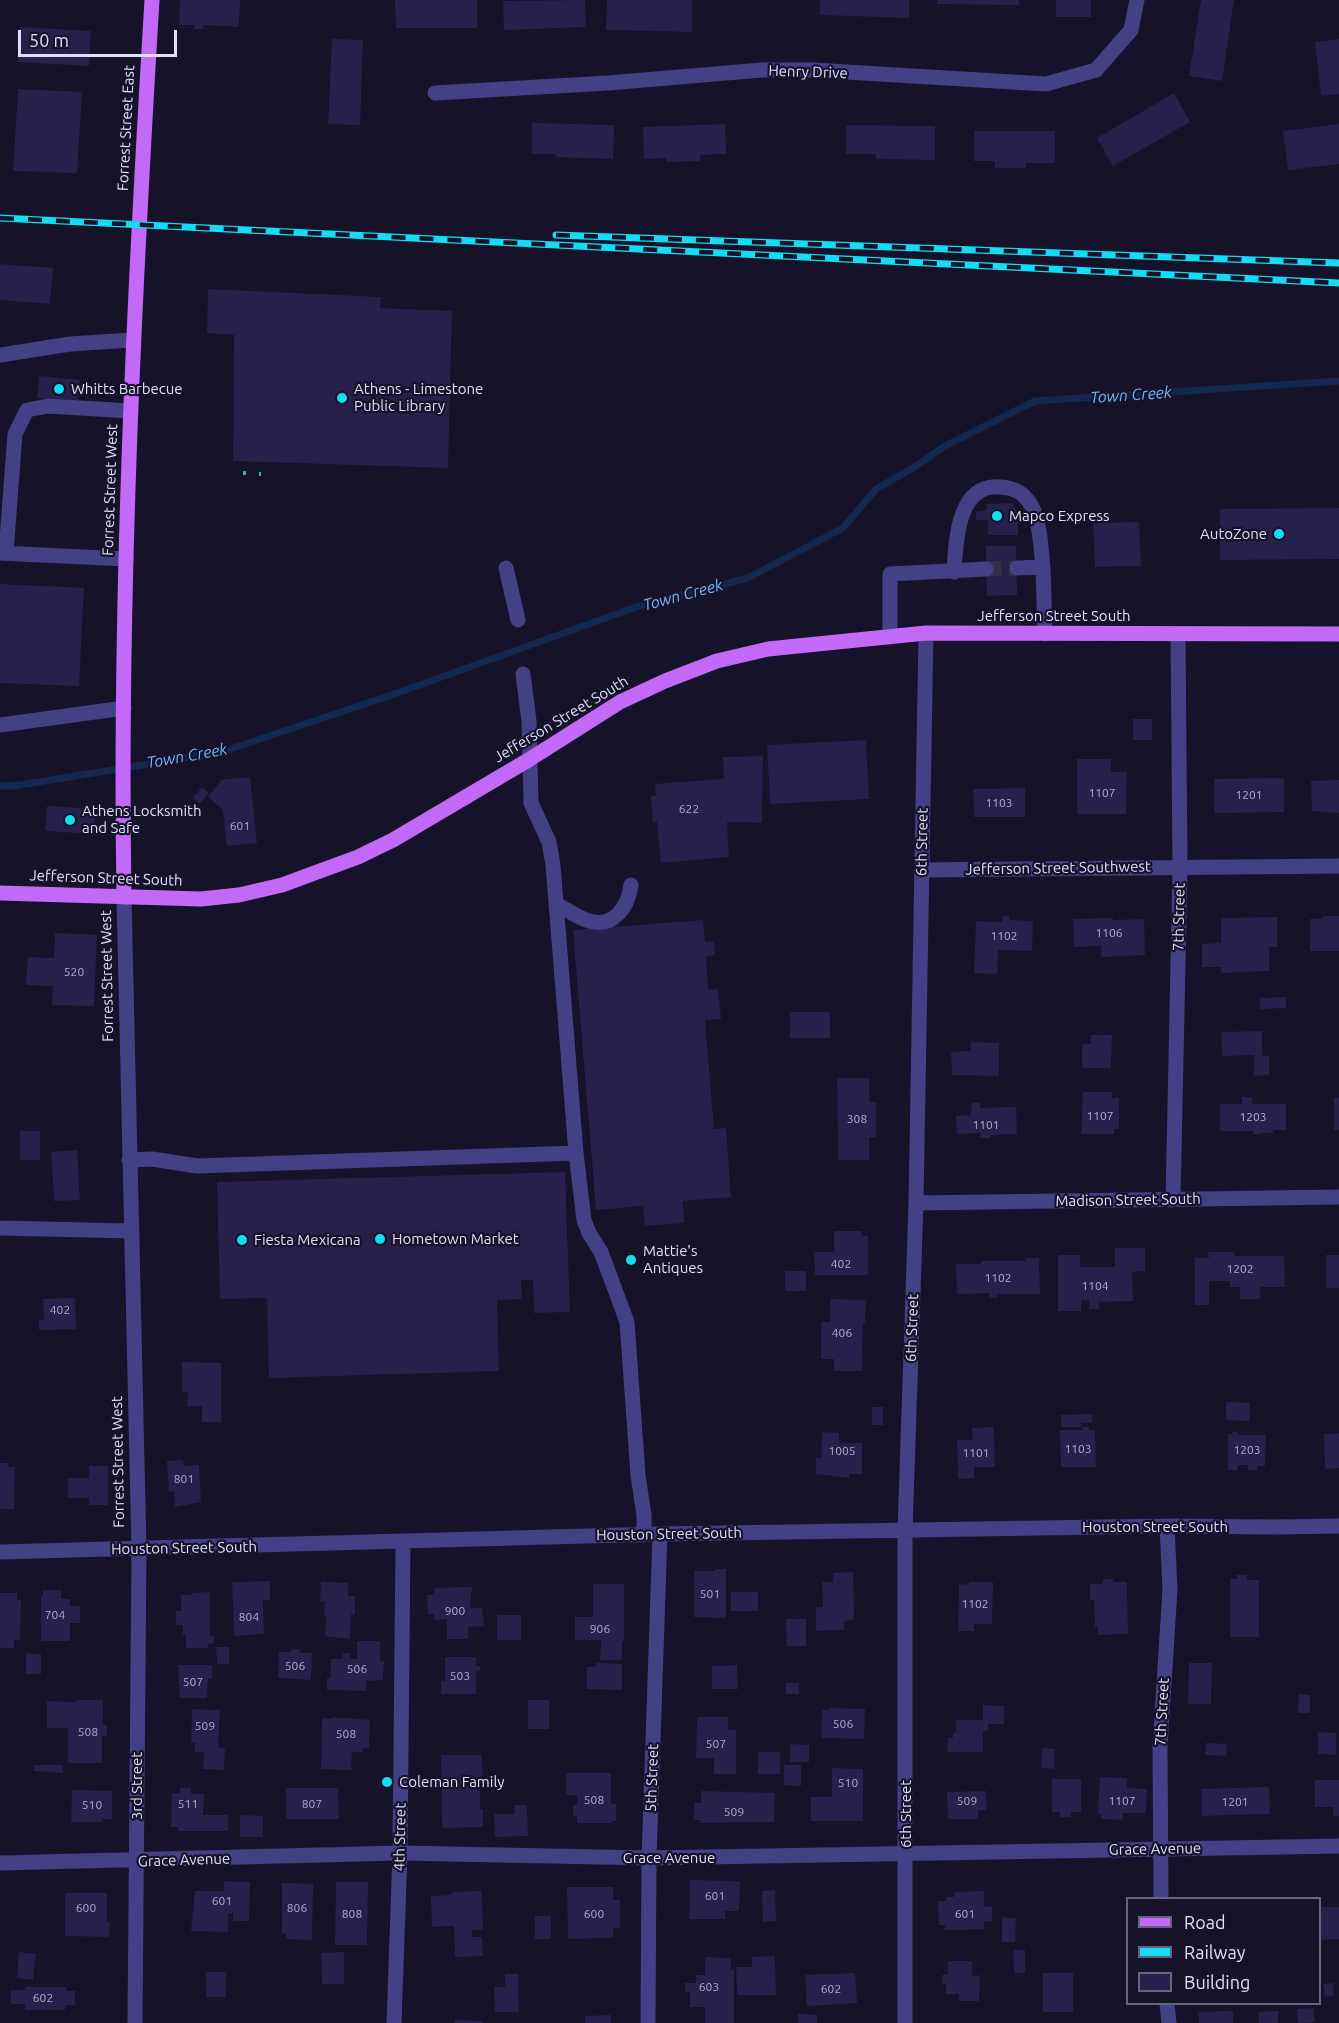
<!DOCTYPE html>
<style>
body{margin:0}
#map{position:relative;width:1339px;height:2023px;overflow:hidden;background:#16122a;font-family:Ubuntu,sans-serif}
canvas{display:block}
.legend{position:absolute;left:1126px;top:1897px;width:195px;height:108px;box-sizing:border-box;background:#16122a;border:2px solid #67637e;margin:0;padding:8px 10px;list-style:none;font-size:18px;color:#e0ddfd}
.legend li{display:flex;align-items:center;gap:12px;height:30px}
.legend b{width:30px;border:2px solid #67637e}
.scale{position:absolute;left:18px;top:30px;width:159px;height:27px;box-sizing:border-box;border:3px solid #e0ddfd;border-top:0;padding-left:8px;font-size:18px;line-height:21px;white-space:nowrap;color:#e0ddfd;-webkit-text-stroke:4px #16122a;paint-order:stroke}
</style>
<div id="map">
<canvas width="1339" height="2023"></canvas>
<ul class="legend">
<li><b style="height:8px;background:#c369f7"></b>Road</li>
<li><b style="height:8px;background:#13dcf3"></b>Railway</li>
<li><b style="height:16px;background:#281f4a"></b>Building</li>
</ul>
<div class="scale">50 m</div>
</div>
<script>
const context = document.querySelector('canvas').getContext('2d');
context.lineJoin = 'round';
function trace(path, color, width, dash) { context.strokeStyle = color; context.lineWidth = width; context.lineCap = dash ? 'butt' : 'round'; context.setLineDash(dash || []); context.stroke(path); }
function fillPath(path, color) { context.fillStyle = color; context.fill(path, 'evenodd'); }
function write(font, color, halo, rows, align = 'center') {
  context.font = font + ' Ubuntu,sans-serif'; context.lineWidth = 4.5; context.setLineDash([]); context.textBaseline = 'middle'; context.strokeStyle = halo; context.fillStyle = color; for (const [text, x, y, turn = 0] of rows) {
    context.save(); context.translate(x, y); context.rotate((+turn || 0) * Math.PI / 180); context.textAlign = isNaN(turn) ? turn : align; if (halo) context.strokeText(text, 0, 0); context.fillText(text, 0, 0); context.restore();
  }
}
const stream = new Path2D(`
 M0,786H14L222,752L403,691L636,607L748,578L843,528L876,489L913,468L945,446L1035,401L1339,381`);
const building = new Path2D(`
 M180,0H240L239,27L203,25V29H194V25H179Z
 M395,0H477V28H396Z
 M585,0L586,27L504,30L503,1Z
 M607,0H692V32L606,30Z
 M820,0H909V18L820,15Z
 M937,0H1019V5L937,4Z
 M1056,0H1091V17H1056Z
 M1201,0H1234L1222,81L1189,76Z
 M20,27L91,31L89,66L18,62Z
 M332,39L363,40L360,125L328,124Z
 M1339,39V94L1321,96L1315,42Z
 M18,89L82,92L77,173L13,171Z
 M1174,93L1190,122L1113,166L1097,138Z
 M532,123L614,125L613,159L556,157V154H532Z
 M725,124L726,154L700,155V161L667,162L666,158L644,159L643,127Z
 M1339,124V164L1288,170L1283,131Z
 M846,125L935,126V160L876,159V154H846Z
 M974,131H1055V163H1026V168H995V161H974Z
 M0,264L53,268L50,304L0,300Z
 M208,289L381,297L380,308L452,311L448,468L233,461L234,335L207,333Z
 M39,376L80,380L78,400L37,398Z
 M1014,503L1015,510H1018V535H988V520H976V512L987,510V504Z
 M1339,508V559L1220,560V509Z
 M1139,522L1141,566L1095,567L1093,523Z
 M986,546H1016L1017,595L987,596Z
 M0,584L84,588L79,686L0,683Z
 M1133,719H1152V740H1133Z
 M866,740L869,799L770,804L767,745Z
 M763,756L762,823L727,822L729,857L661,863L657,822L653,823L651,796H656L655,784L724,779L723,757Z
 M1077,759H1111V772H1127L1126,814H1077Z
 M250,777L257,843L227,846L223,810L208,797L220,782V780Z
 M1284,778V812L1214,813V779Z
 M1339,780V813L1312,811L1311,781Z
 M202,787L209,793L200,804L193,798Z
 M1025,788V817H974L973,789Z
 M47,806L96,809L94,834L45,831Z
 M1002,916H1009V920L1033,921L1032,951L998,950L997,974L974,973L976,921L1002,922Z
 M1323,916H1339V951H1310V919L1323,918Z
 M1277,917V947H1269V971L1221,973V967H1202V944L1221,943V918Z
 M1113,918V920L1144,919L1145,955L1101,957V946L1074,947L1073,919Z
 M703,920L705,942L714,941L715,955L706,956L708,990L718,989L721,1019L705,1020L714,1129L726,1128L731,1197L683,1201L684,1223L645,1226L643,1206L596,1210L573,930Z
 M55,933L97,935L94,1006L52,1005L53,986L26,985L28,957L54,958Z
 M1286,997V1008L1260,1009V998Z
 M790,1012H830V1038H790Z
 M1262,1031V1055L1269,1056V1075L1254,1076V1055L1222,1056L1221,1032Z
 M1091,1035H1112L1111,1068H1082V1044H1091Z
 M971,1042L999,1043V1076L952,1075L951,1052L971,1051Z
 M837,1078H869V1102H876V1137H869V1160H838Z
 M1083,1092H1112V1098H1119V1129H1114V1134H1081Z
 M1242,1097H1252V1104H1286V1130H1273V1133H1260V1134H1253V1131H1220V1104H1242Z
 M1334,1098H1339V1130H1334Z
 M972,1103H980V1108L1016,1107L1017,1134L990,1135V1138H980V1133L957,1134L956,1116L970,1115Z
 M20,1131H40V1160H20Z
 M77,1150L80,1200L54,1201L51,1152Z
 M565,1172L570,1312L534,1313L533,1280H521L522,1299L497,1300L499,1371L269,1378L267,1298L220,1299L217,1182Z
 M834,1231H862V1236H868V1275H815L814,1252H834Z
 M1115,1248H1145V1271L1132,1272L1133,1301L1099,1302V1309H1089V1300H1081V1311H1058V1255H1080V1267H1115Z
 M1208,1252H1234V1256H1284L1285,1287H1260V1299H1240V1287H1230V1281H1209V1305H1195V1258H1209Z
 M1326,1255H1339V1288H1326Z
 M1026,1258H1039L1040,1294H997V1298H989V1293L957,1294L956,1264H981V1261H1026Z
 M785,1271H806V1291H785Z
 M75,1298L76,1329L39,1330V1320H44L43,1299Z
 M830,1299L866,1300L865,1323H863L862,1371H834V1359H821V1322H830Z
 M182,1362L221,1363V1422H202V1406H187L188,1392H182Z
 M1226,1402L1250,1403V1421L1226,1420Z
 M872,1407H883V1425H872Z
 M1092,1414V1423H1081V1427H1061V1415Z
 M994,1427L995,1467H974V1478L958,1479L957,1440H973L972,1428Z
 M1082,1427H1089V1430H1095L1096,1467H1061L1060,1430H1082Z
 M822,1432L839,1433V1443H862V1474H849V1478L816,1474V1458H821Z
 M1232,1432H1238V1435H1266L1265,1466H1257V1471L1248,1470V1465H1238L1237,1470H1228V1434H1232Z
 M1339,1433V1468L1325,1469L1324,1434Z
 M183,1460L184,1466L199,1465L201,1502L175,1507L174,1491L169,1492L167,1461Z
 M0,1463H8V1467H15L14,1509H0Z
 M89,1466H108V1505H89V1498H68V1478H89Z
 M715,1569H726V1618L694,1617V1571H715Z
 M853,1572L854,1620L844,1621V1630L816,1631V1607H823L822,1582H833V1573Z
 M1237,1575H1247V1580H1259V1637H1230V1579H1237Z
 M1103,1579H1113V1582H1127L1128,1634L1098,1635V1627H1095L1094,1600H1090V1584H1103Z
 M270,1581V1600H263L264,1634L234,1636L232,1582Z
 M321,1582L348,1583V1596H355V1615L351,1614L350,1639L325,1636L326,1616H324L325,1602L320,1601Z
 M969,1582H993L992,1624H974V1631H958L959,1584L969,1585Z
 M593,1584H624V1641H622V1660H600L601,1640H575V1617H593Z
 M472,1587L470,1608H482L484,1626L468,1627V1639H447V1619L434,1620V1614H428L427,1595H434V1588Z
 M43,1590H61V1599H70V1606H80V1623H70V1641H41V1596H43Z
 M210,1592V1636H214V1643L208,1644V1648H186V1635H183V1625H176V1611H181V1595H191V1593Z
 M731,1592H758V1611H731Z
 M0,1593H17V1600H21L20,1640H14V1648H0Z
 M497,1615H521V1640H497Z
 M786,1619H806V1646H787Z
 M357,1641H380V1661H384L383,1680L366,1681V1691L327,1690V1678H331V1659H343V1653H350V1659H357Z
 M216,1647H229V1664H217Z
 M291,1649L300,1650V1653H312L311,1680L278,1678L279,1652H291Z
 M26,1653L41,1654V1674H26Z
 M445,1657H476V1666H480V1671H476V1694H441V1681H445Z
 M596,1663L622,1664V1690L587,1689V1667H596Z
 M1189,1663H1212L1211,1704H1188Z
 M178,1665H212V1679H208L207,1698H180Z
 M737,1665L738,1689H712V1666Z
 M786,1683H799V1694H786Z
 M1299,1694L1310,1695V1713H1298Z
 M76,1700H103V1725H107V1736H102V1763H68V1728H47V1701L76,1702Z
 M528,1700H549V1729H528Z
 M983,1705L1004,1706V1724H988V1731H983V1752H947L948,1738H953V1733H956V1720H983Z
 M829,1708L865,1709L864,1739L821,1738L822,1709L829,1710Z
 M192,1709L220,1710L218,1748H225L224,1770L203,1769L204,1752H195V1743H191Z
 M332,1717L370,1720L369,1748H362V1752H352L351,1770L321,1769L322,1718L332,1719Z
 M697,1717H728V1730H736V1774H714V1758H696Z
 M1318,1732L1336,1733V1755L1318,1754Z
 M1206,1743L1227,1744L1226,1756L1205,1755Z
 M790,1744L809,1745V1762H790Z
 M1042,1748L1055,1749L1054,1769L1041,1768Z
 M758,1752H780V1774H758Z
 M441,1755H482L483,1781H480V1809H483V1827L442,1828Z
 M34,1765H63V1773L34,1771Z
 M784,1765H801V1786L784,1785Z
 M832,1768L863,1769V1821H811V1797H832Z
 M566,1773H611V1804H616V1821H612V1823H577V1816H573V1805H577V1795H566Z
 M1100,1777L1127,1778V1788L1147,1789L1146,1813H1123V1820L1101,1819V1814H1098Z
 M1052,1779H1081V1812H1071V1817H1060V1812H1052Z
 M1315,1780H1339V1816H1333V1807H1315Z
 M1269,1787L1270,1814L1202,1816L1201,1789Z
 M180,1788H191V1794H204L203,1815H228V1831H178V1827H171L172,1793H180Z
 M286,1788H338L339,1819H286Z
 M72,1790L112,1791V1819H102V1822H71Z
 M701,1791L775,1793L774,1822L700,1823L701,1820H694V1803H701Z
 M986,1791L987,1810H978V1819H948L947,1792Z
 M515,1805H527L528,1836L495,1837L494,1814H515Z
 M240,1815L263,1816V1837H240Z
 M690,1880L740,1881L739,1911H725V1919H689Z
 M224,1881L250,1882L249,1921H233V1913H228V1932L191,1931L195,1891H224Z
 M336,1882H368L367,1945H335Z
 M282,1883L313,1884L312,1940L286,1939V1933H282Z
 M567,1887H613V1900H620V1928H613V1938L568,1939Z
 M775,1890L776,1921L763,1922L762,1891Z
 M482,1891L483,1930H472V1937H482L483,1956L455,1957L454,1926L432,1927L431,1896L452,1895V1892Z
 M984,1891V1907L992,1906V1921L984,1922V1929L945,1930V1925H939L938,1901H946V1897H954V1892Z
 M65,1893H107V1923H110L109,1937L65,1936Z
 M1320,1907H1339V1939L1320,1940Z
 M535,1916H551V1939H535Z
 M1002,1917L1016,1918L1015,1942H1002Z
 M1013,1950H1025V1973H1014Z
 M19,1952L36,1954L33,1980L17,1978Z
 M344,1952V1984H322L321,1953Z
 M775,1956L776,1995H737L736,1967H752V1957Z
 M705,1957L731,1958V1970H734V2023H705V2007H690V1992H685V1983H696V1975H705Z
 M948,1961H972V1976L980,1975L979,2001H959V1994H946V1984H942V1975H948Z
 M206,1972H226V1997H206Z
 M855,1973L857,2003L807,2006L805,1975Z
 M1043,1973H1073V2012H1043Z
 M505,1974H518L519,2012H495L494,1987H505Z
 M1333,1983L1334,1996L1325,1997L1323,1984Z
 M25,1987H66V1991H75V2005H65V2010H25V2004H11V1990H25Z
 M1314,2008L1315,2022L1298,2023L1297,2009Z
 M1233,2011V2023H1199L1198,2012Z
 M1278,2011V2023H1259L1258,2012Z
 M798,2014L817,2015V2023H798Z
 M611,2015V2023H585V2016Z
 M455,2020L483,2021V2023H455Z`);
const minorTunnel = new Path2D(`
 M986,569L1017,568`);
const path = new Path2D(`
 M243,473H246
 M259,474H261`);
const minor = new Path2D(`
 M435,93L608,83L762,70H813L1046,84L1096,70L1131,30L1137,0
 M0,355L70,344L132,340
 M0,553L126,559
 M6,553L15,434L27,410L48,406L130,411
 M506,568L518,620
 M1017,568L1043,567L1045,634
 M954,572C956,541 957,483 1001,487C1015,488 1024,493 1031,505C1040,520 1041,549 1043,567
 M890,637V574L986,569
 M523,674L529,721L531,803L549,842L553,865L576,1153L584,1220L589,1233L601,1252L627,1322L638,1475L644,1515V1535
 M0,725L124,708
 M921,870L1339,866
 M124,897L139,1549L135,2023
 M556,904C566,909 576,916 586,920C612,930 628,908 631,885
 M129,1160L152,1159L197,1166L576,1153
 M1173,1200L1180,867L1178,635
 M916,1203L1339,1197
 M0,1228L130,1231
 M0,1552L660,1534L1167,1526L1275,1527L1339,1526
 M0,1863L400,1853L649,1858L1339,1846
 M1161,1898L1160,1745L1170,1590L1167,1526
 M1167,2004L1169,2023
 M394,2023L400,1853L403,1542
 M648,2023L649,1858L660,1534
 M905,2023V1530L916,1203L926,633`);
const major = new Path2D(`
 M0,893L201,899L239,895L282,885L358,857L393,840L530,759L620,702L665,681L717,661L768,649L926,633L1339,634
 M124,897C119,598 134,299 152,0`);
const rail = new Path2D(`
 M0,218L1339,283
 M556,235L1339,263`);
const markers = [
 [59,389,6,"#13dcf3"],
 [342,398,6,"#13dcf3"],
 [997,516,6,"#13dcf3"],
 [1279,534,6,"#13dcf3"],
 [70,820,6,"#13dcf3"],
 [380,1239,6,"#13dcf3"],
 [242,1240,6,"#13dcf3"],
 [631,1260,6,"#13dcf3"],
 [387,1782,6,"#13dcf3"]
];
const numberNames = [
 ["1107",1102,793],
 ["1201",1249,795],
 ["1103",999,803],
 ["622",689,809],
 ["601",240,826],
 ["1106",1109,933],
 ["1102",1004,936],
 ["520",74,972],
 ["1107",1100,1116],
 ["1203",1253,1117],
 ["308",857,1119],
 ["1101",986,1125],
 ["402",841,1264],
 ["1202",1240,1269],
 ["1102",998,1278],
 ["1104",1095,1286],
 ["402",60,1310],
 ["406",842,1333],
 ["1103",1078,1449],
 ["1203",1247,1450],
 ["1005",842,1451],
 ["1101",976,1453],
 ["801",184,1479],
 ["501",710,1594],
 ["1102",975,1604],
 ["900",455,1611],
 ["704",55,1615],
 ["804",249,1617],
 ["906",600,1629],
 ["506",295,1666],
 ["506",357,1669],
 ["503",460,1676],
 ["507",193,1682],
 ["506",843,1724],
 ["509",205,1726],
 ["508",88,1732],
 ["508",346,1734],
 ["507",716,1744],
 ["510",848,1783],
 ["508",594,1800],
 ["509",967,1801],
 ["1107",1122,1801],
 ["1201",1235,1802],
 ["511",188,1804],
 ["807",312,1804],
 ["510",92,1805],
 ["509",734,1812],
 ["601",715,1896],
 ["601",222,1901],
 ["600",86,1908],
 ["806",297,1908],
 ["808",352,1914],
 ["600",594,1914],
 ["601",965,1914],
 ["603",709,1987],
 ["602",831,1989],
 ["602",43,1998]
];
const streetNames = [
 ["Henry Drive",808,72,2],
 ["Forrest Street East",126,128,-87],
 ["Forrest Street West",110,490,-88],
 ["Jefferson Street South",1054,616],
 ["Jefferson Street South",561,719,-31],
 ["6th Street",922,842,-89],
 ["Jefferson Street Southwest",1058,868,-1],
 ["Jefferson Street South",106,878,2],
 ["7th Street",1179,917,-89],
 ["Forrest Street West",107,976,-91],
 ["Madison Street South",1128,1200,-1],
 ["6th Street",912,1328,-88],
 ["Forrest Street West",118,1462,-91],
 ["Houston Street South",1155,1527],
 ["Houston Street South",669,1534,-1],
 ["Houston Street South",184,1548,-1],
 ["7th Street",1162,1712,-87],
 ["5th Street",652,1778,-88],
 ["3rd Street",137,1786,-90],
 ["6th Street",906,1814,-90],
 ["4th Street",400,1837,-89],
 ["Grace Avenue",1155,1849,-1],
 ["Grace Avenue",669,1858],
 ["Grace Avenue",184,1860,-2]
];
const poiNames = [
 ["Whitts Barbecue",71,389],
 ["Athens - Limestone",354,389],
 ["Public Library",354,406],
 ["Mapco Express",1009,516],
 ["AutoZone",1267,534,"right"],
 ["Athens Locksmith",82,811],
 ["and Safe",82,828],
 ["Hometown Market",392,1239],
 ["Fiesta Mexicana",254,1240],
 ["Mattie's",643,1251],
 ["Antiques",643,1268],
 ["Coleman Family",399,1782]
];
const waterNames = [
 ["Town Creek",1131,395,-4],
 ["Town Creek",683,595,-15],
 ["Town Creek",187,756,-10]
];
trace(stream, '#12284e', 7);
fillPath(building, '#281f4a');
trace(minorTunnel, '#34304a', 15, [15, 8]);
trace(path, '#37b7b0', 4, [3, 4.5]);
trace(minor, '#434086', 15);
trace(major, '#c369f7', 15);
trace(rail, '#13dcf3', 7);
trace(rail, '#16122a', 4.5, [14]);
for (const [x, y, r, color] of markers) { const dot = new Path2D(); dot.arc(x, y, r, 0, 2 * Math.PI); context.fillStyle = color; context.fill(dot); trace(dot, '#16122a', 2); }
write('12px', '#b2aed0', null, numberNames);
write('15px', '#e0ddfd', '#16122a', streetNames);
write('15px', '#e0ddfd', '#16122a', poiNames, 'left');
write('italic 16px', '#70b8f8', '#16122a', waterNames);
</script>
